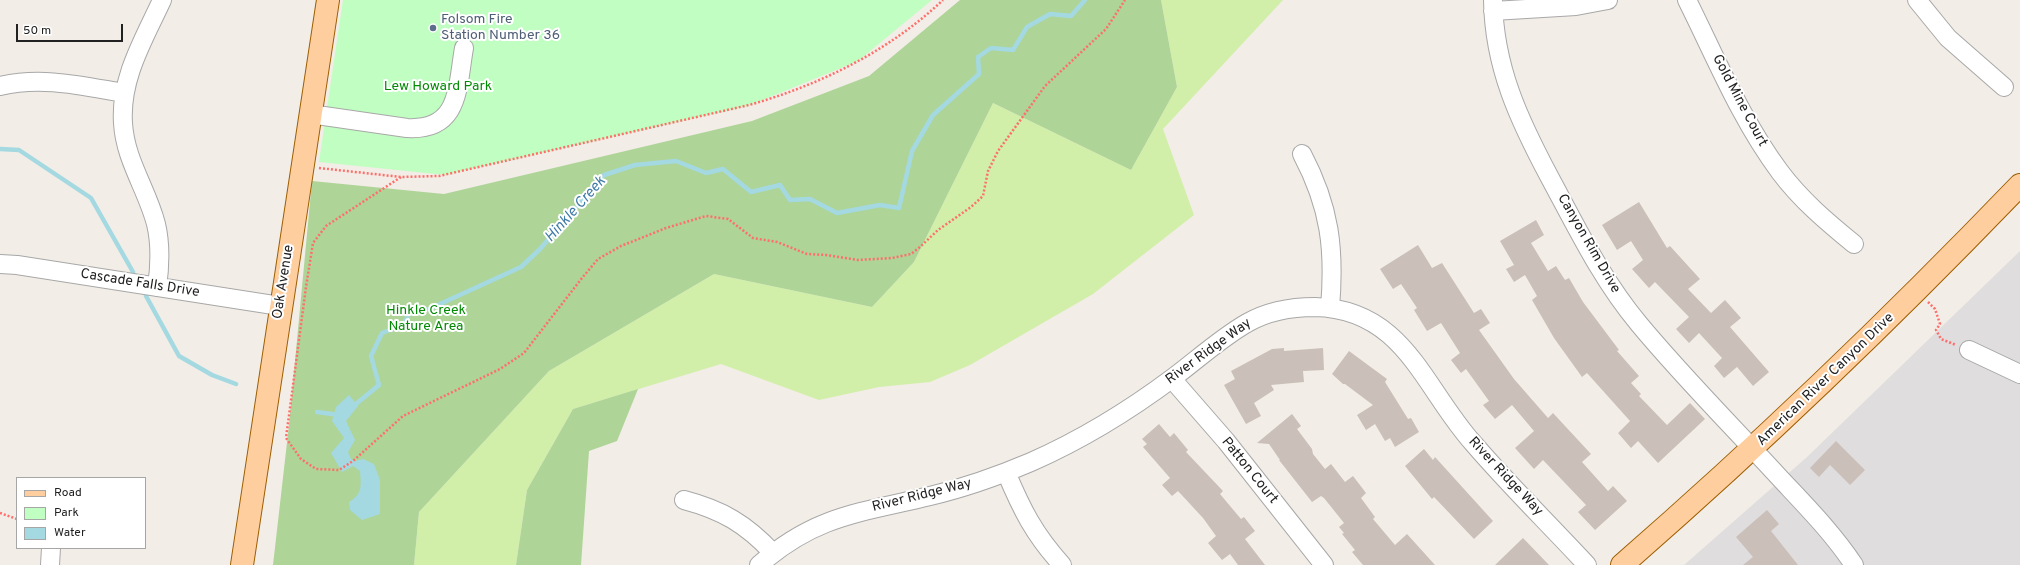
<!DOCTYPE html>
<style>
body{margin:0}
#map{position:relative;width:2020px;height:565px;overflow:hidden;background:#f2ede6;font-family:Overpass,sans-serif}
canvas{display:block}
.legend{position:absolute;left:16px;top:477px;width:130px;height:72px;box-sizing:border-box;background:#fff;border:1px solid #a6a6a6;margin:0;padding:5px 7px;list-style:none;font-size:12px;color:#212121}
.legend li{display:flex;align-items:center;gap:8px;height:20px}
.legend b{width:20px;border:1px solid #a6a6a6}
.scale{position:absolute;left:16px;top:24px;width:107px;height:18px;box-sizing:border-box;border:2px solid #212121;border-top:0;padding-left:5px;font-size:12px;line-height:14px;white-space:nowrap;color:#212121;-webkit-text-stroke:3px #fff;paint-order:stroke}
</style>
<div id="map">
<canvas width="2020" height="565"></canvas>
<ul class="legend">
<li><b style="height:5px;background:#ffce9e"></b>Road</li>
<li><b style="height:11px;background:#c1fec2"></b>Park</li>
<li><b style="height:11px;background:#a4d9e2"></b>Water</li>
</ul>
<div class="scale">50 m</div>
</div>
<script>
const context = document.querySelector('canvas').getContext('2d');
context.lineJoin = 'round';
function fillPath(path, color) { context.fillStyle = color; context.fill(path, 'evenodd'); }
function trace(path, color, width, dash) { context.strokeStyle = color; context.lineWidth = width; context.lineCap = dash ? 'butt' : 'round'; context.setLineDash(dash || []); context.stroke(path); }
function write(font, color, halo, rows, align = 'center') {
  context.font = font + ' Overpass,sans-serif'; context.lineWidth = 4; context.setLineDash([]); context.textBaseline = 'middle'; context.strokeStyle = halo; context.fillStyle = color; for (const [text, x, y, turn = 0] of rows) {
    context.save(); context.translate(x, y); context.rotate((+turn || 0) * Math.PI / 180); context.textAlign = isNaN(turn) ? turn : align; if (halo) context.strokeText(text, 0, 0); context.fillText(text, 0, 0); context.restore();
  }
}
const residential = new Path2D(`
 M2020,251V565H1684L1807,457Z`);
const grass = new Path2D(`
 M1161,0H1283L1163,129L1194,215L1093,294L970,365L930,382L879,387L819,400L721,364L573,409L527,490L516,565H414L419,512L549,371L714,274L872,307L914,262L993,103L1131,170L1177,87Z`);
const forest = new Path2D(`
 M960,0H1161L1177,87L1131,170L993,103L914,262L872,307L714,274L549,371L419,512L414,565H273L289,425L312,181L444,194L752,121L869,76Z
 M638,389L617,441L589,451L581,565H516L527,490L573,409Z`);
const park = new Path2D(`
 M343,0H932L858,61L748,106L445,175L319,162Z`);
const water = new Path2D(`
 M349,395L358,406L346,421L355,440L348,452L351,459L355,461L363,459L374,464L380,480V514L362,520L350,510L349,502C363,494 361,485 360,471L353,466L342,472L331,453L344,438L332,421L336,407Z`);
const stream = new Path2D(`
 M0,149L19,150L91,198L133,272
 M146,296L179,356L212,375L236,384
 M351,408L379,385L371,356L382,333L403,325L410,312L429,309L521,267L540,249L604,175L635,165L676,161L706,173L723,169L751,192L780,185L790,200L810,199L837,213L880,205L899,208L912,151L933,115L979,74L978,57L991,48L1013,50L1027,27L1050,14L1071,16L1085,0
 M317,412L339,415`);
const building = new Path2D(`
 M1639,202L1667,248L1670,246L1700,279L1688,289L1711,313L1725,300L1741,318L1730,327L1769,372L1753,386L1737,367L1724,378L1714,366L1722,358L1699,333L1689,343L1676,329L1689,317L1655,282L1649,288L1632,269L1643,260L1631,241L1617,250L1602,225Z
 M1536,220L1544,235L1531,243L1548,271L1556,266L1565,280L1569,278L1583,302L1619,350L1617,351L1639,376L1631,383L1641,394L1639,396L1667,425L1690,403L1705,419L1658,463L1638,441L1631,448L1618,433L1630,421L1587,373L1582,377L1554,338L1532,300L1537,296L1525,275L1514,282L1506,269L1514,265L1500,241Z
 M1418,245L1432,268L1442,263L1474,313L1481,309L1490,323L1479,330L1514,379L1548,418L1553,413L1591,454L1582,462L1608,491L1613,486L1627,501L1595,530L1578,512L1586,505L1543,460L1534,469L1515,448L1534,431L1512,405L1495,419L1483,405L1489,401L1466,369L1461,373L1451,360L1460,353L1441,323L1427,331L1414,310L1417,308L1401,284L1393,289L1380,269Z
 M1284,348V351L1323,348L1324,370L1303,371L1304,382L1271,385L1274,390L1254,403L1261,416L1246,424L1224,385L1235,379L1231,371L1272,349Z
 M1349,351L1387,379L1385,382L1408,419L1411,418L1419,432L1395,447L1390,438L1385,441L1375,424L1366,430L1357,415L1373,405L1345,384H1343L1332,374Z
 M1292,414L1301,426L1297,429L1312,449L1313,454L1325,469L1331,464L1345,482L1353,476L1366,493L1361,498L1375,517L1373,519L1395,545L1407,534L1435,565H1363L1352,552L1355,550L1342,534L1344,533L1339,527L1344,523L1324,498L1321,496L1312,502L1279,460H1280L1269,444L1257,443Z
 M1159,424L1170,437L1174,433L1188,450L1186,452L1223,491L1220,494L1241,519L1244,517L1255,531L1245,539L1265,565H1238L1230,554L1222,560L1208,543L1216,536L1203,518L1178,491L1172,496L1162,485L1170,478L1143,447L1147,444L1142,439Z
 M1836,441L1865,470L1850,485L1830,465L1819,477L1810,468Z
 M1424,449L1433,460L1435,457L1493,521L1474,539L1434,497L1432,499L1405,466Z
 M1767,510L1779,524L1771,531L1798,565H1743L1753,557L1736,537Z
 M1523,538L1549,565H1495Z`);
const path = new Path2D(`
 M319,168L401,177L439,176L749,105C820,85 889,51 943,0
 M401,177L326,226L313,243L306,287L286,438L301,459L316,469L339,470L353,461L403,416L500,369L524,353L582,278L598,259L621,246L666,228L706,216L728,219L753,238L777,242L807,254L826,255L858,260L892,258L911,254L920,247L938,230L971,207L983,196L988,171L998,151L1045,86L1106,29L1125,0
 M1928,302L1935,309L1940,324L1936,330L1941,339L1956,345
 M0,513L17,519`);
const minor = new Path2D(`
 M1493,0C1494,67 1519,120 1550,178C1577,228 1602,280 1639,324C1683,377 1732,426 1778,476C1805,505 1832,532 1854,565
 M1687,0C1716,58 1741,120 1780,172C1801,200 1827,222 1854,244
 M1917,0L1948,38L2004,87
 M1493,11L1576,6L1608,0
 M0,86C42,76 82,86 124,93
 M310,114L407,128C460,131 457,88 464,48
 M1302,154C1330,207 1335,249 1330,308
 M0,264L17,265L280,306
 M157,287C160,266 161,245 156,224C147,189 125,160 123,123C120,78 144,39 162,0
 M1969,350L2020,374
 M1172,379L1226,441L1324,565
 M1006,472C1022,510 1034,534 1062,565
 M684,500C722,510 746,524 773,553
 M50,565L51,548
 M759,565C816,515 860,513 930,496C964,488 998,476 1031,462C1081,440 1130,410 1174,377C1198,359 1221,338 1247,323C1268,311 1291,307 1315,307C1404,309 1423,387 1473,443C1509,485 1549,524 1587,565`);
const major = new Path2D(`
 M242,565L328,0
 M1622,565C1761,444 1892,318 2020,185`);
const markers = [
 [433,28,4,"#5c6f8a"]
];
const serviceNames = [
 ["Folsom Fire",441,20],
 ["Station Number 36",441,36]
];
const parkNames = [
 ["Lew Howard Park",438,87],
 ["Hinkle Creek",426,311],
 ["Nature Area",426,327]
];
const streetNames = [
 ["Gold Mine Court",1739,101,62],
 ["Canyon Rim Drive",1588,244,60],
 ["Oak Avenue",284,282,-81],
 ["Cascade Falls Drive",140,284,9],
 ["River Ridge Way",1209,352,-36],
 ["American River Canyon Drive",1826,380,-44],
 ["Patton Court",1249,471,51],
 ["River Ridge Way",1505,477,47],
 ["River Ridge Way",922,496,-14]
];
const waterNames = [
 ["Hinkle Creek",576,210,-48]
];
fillPath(residential, '#dfddde');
fillPath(grass, '#d1efa9');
fillPath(forest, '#aed498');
fillPath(park, '#c1fec2');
fillPath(water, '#a4d9e2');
trace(stream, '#a4d9e2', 4.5);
fillPath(building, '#cabfb9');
trace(minor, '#a8a8a8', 20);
trace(major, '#9d5d00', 24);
trace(path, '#ff6e6a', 2.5, [2, 2]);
trace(minor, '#fff', 18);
trace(major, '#ffce9e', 22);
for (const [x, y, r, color] of markers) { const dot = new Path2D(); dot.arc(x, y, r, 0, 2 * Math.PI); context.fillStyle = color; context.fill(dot); trace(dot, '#fff', 1.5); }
write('14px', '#4e5e75', '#fff', serviceNames, 'left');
write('14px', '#038a04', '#fff', parkNames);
write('14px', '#212121', '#fff', streetNames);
write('italic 15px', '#3f7ba8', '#fff', waterNames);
</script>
